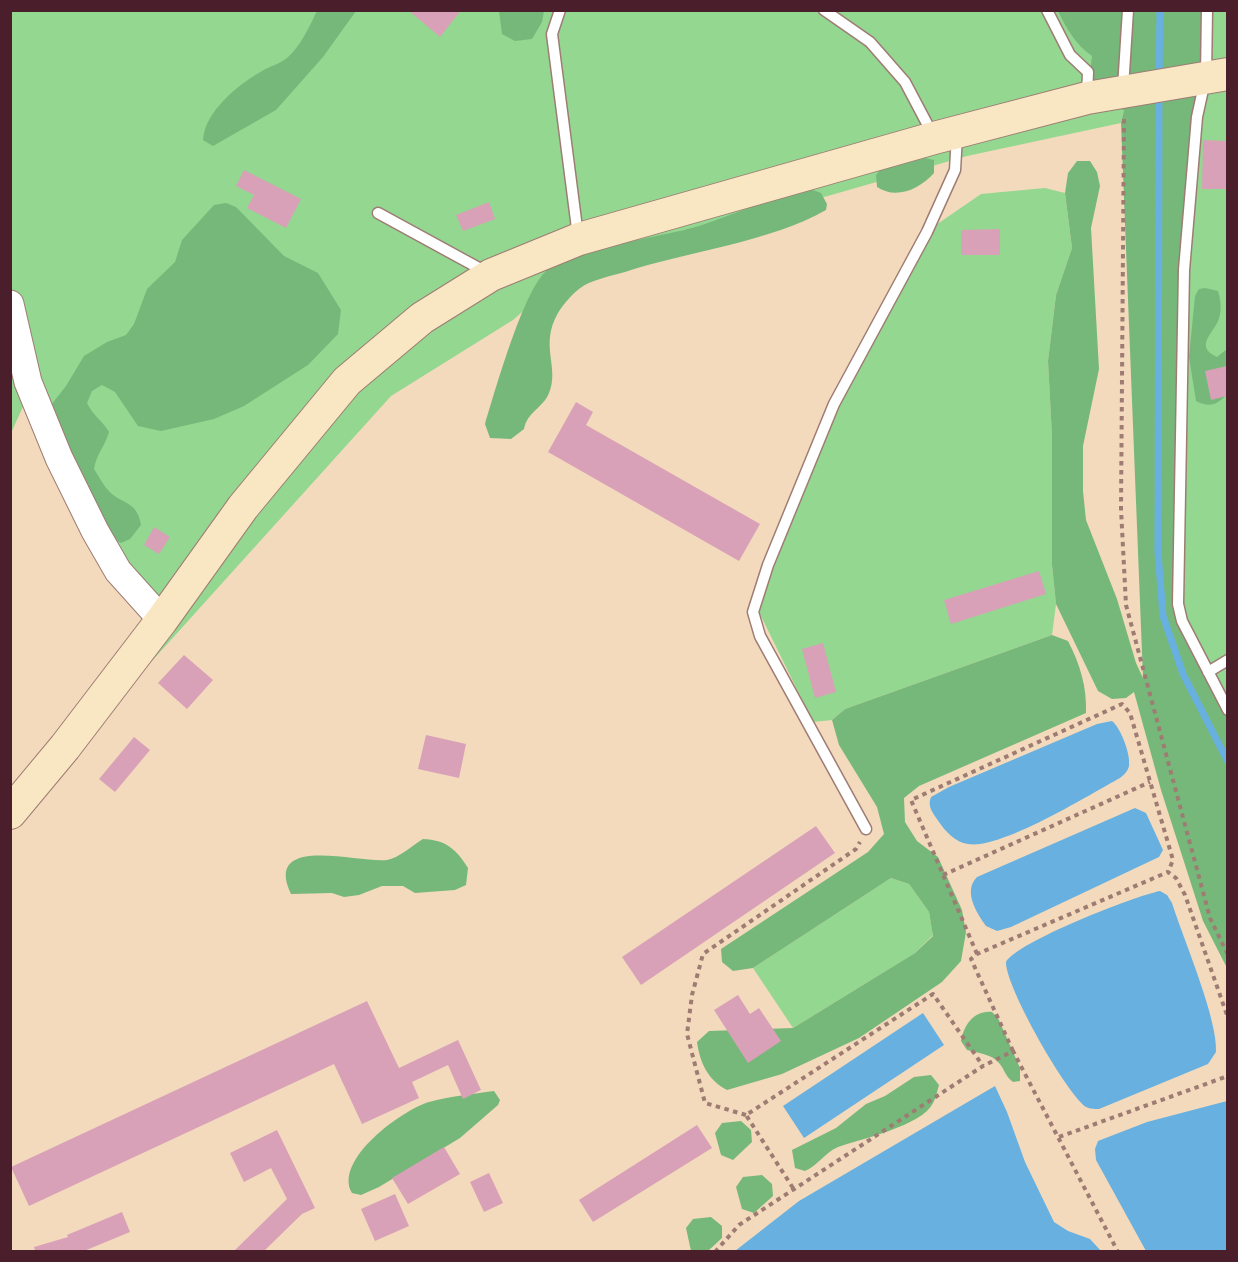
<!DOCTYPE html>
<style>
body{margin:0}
#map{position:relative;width:1238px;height:1262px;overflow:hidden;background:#f3dabc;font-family:Caveat,sans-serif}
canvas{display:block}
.frame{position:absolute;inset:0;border:12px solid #4a1f2b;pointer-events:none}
</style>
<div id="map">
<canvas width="1238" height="1262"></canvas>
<div class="frame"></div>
</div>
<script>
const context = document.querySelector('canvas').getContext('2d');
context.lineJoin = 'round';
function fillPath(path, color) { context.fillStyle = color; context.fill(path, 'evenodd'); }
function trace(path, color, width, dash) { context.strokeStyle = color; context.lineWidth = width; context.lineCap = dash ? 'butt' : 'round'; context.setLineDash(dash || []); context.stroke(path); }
const green = new Path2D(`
 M10,11H1097L1124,110L1121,123L967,156L570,270L513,320L391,396L151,662L162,620L27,398L11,433Z
 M1206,11H1228L1227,710L1182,621L1184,270Z
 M1045,188L1065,193L1072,248L1056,295L1048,361L1052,437V565L1056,604L1052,635L845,709L832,720L813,722L758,610L822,436L933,227L981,194Z
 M891,878L909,884L929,912L933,935L915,953L793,1028L753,968Z`);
const forest = new Path2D(`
 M317,11H356L323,57L276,110L213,146L203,140C205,111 238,85 262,71C270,66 280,64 287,58C301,46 309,27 317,11Z
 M499,11V10L544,11L542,22L532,39L515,41L502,34Z
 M1058,11H1206L1184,270L1178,603L1227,710V968L1203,921L1161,790L1134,692L1126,698L1112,699L1098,691L1056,604L1052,565V437L1048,361L1056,295L1072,248L1065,193L1068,173L1077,161H1090L1097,172L1100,186L1091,228L1099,369L1083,446V491L1086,520L1117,599L1136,663L1143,678L1121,123L1124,110L1087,98L1092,56C1076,45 1066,28 1058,11Z
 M925,158L934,160V173C920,189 896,200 877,187L876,175L880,170Z
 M813,190L821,193L827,204L826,210C773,241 686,252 625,272C611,276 590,280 579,289C571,295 562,306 558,313C539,346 560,367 549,393C543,408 527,412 524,429L511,439L490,438L485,424C495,391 522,295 545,272C567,250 659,237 692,228C733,216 771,196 813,190Z
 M226,203L236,207L284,256L318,273L341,310L338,334L308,365L244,406L214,419L161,431L138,426L115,392L102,385L92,391L87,403C93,416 103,421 109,432C105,446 96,455 94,469C98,475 102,483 107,489C120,505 137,499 141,525L130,539L121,543C98,531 63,433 51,405L66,386L84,356L107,342L126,335L134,324L147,289L175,262L182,240L214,205Z
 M1205,288L1218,291C1221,300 1222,312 1218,321C1213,333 1194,347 1217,357L1227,349V394C1217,405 1210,408 1196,401L1189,357L1195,296L1199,289Z
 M1052,635L1068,641C1080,664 1087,687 1086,713L919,786L904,798L905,822L917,841L938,857L962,910L966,932L961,961L942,982L859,1038L782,1074L727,1090C708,1080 700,1063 697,1042L709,1031L793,1028L915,953L933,936L929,912L909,884L891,878L753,968L733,971L722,962L721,949L868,852L884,834L877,807L839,745L832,720L845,709Z
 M423,839C446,840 456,849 468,868L466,885L455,890L415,893L403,886H382L359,895L344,897L332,893L291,894C262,833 362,864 387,860C399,858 413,845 423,839Z
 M992,1012L998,1018L1020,1068V1081L1013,1082C1005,1076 1005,1070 999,1063C992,1054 977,1053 967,1050L961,1041C964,1025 974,1010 992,1012Z
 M931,1075L939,1085C937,1091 936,1098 933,1103C922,1126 860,1139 838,1147C824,1153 819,1165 805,1171L795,1168L792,1150L836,1128L866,1104L885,1096L914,1077Z
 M494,1091L500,1100L498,1105L460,1138L379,1187L361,1195L352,1193C333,1160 402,1110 429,1102C450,1096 473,1094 494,1091Z
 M741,1121L751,1130L752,1142L733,1160L721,1155L715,1133L722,1123Z
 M762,1175L772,1184L773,1196L754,1213L742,1209L736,1187L743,1177Z
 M711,1217L722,1226V1238L708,1251H691L686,1228L693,1219Z`);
const water = new Path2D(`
 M1112,721C1121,728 1131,755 1129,766C1128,771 1124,775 1120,778C1089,795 1000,850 968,844C955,842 946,832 939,822C933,813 927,807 931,797L949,787L1097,724Z
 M1135,808L1146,813L1163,850L1159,857L1011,927L997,931L986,926C976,912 963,891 977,877Z
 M1160,891L1167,895L1172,903C1183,938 1218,1019 1216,1052L1208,1064L1099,1109C1095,1109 1090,1109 1086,1107C1066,1093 1005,986 1006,962C1017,942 1134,896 1160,891Z
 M923,1013L944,1045L804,1138L783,1106Z
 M995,1086L1007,1112L1025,1162L1054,1222L1068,1231L1090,1239L1101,1251H735L799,1201Z
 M1227,1101V1251H1146L1096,1160L1095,1149L1098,1141L1147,1122Z`);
const stream = new Path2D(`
 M1159,77L1160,10
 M1159,94L1158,553L1163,616L1183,674L1228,762`);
const building = new Path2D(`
 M408,10H461L440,37Z
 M1203,140L1227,141V189H1202Z
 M244,170L301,199L286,228L247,208L254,195L236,186Z
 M489,202L495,219L463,231L456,215Z
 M1000,229V255H961V230Z
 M1227,366V396L1211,400L1205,371Z
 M576,402L593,412L586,425L760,524L739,561L548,452Z
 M154,527L170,537L159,554L144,545Z
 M1039,571L1046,594L951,624L944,600Z
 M823,643L836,692L815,698L802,649Z
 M184,655L213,680L187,709L158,683Z
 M426,735L466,744L459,778L418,769Z
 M134,737L150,750L115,792L99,779Z
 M816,826L835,853L641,985L622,957Z
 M738,995L750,1014L759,1008L781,1041L748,1063L714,1010Z
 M367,1001L399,1068L458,1040L481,1090L463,1099L448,1065L412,1082L419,1098L362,1124L334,1064L29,1206L11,1167Z
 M697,1125L712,1148L593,1222L579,1200Z
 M277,1130L315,1208L302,1214L264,1251H234L287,1199L271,1168L244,1182L230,1153Z
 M444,1147L460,1174L408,1204L392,1178Z
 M489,1173L503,1203L484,1212L470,1182Z
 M395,1194L409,1226L375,1241L361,1209Z
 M122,1212L130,1232L84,1251H35L34,1247L68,1237L67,1235Z`);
const path = new Path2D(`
 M1124,119L1121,509L1126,605L1210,918L1228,955
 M943,875L1150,782
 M977,954L911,800L1122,704L1130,713L1173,860L1168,872
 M1013,1051L971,959L977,954L1168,872L1176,878L1185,895L1228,1018
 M746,1115L705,1103L687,1034L692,995L703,954L856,849L860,842
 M1059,1137L1228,1076
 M793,1188L746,1115L933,994L983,1066
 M715,1252L739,1225L983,1066L1013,1051L1118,1252`);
const service = new Path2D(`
 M560,10L552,34L578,236
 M824,10L870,42L905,82L933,135
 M1047,10L1070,55L1088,72L1087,96
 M1207,10L1206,76L1197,117L1184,270L1178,604L1182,621L1228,710
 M1123,88L1128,10
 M378,213L486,272
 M1208,672L1228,660
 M866,829L760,636L753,612L768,565L834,404L927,232L955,170L957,135`);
const tertiary = new Path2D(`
 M10,304L28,382L59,458L95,531L118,571L162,620`);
const secondary = new Path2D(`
 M10,813L65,747L162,620L243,507L347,381L422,318L491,275L579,239L934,138L1087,98L1228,74`);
fillPath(green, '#93d790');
fillPath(forest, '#76b87a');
fillPath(water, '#68b0df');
trace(stream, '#68b0df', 7);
fillPath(building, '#d9a1b8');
trace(service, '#9e7c74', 13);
trace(tertiary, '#9e7c74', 29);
trace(secondary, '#9e7c74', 34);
trace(path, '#9e7c74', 4, [4.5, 4.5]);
trace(service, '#fff', 10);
trace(tertiary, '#fff', 27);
trace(secondary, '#f9e7c3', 32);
</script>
